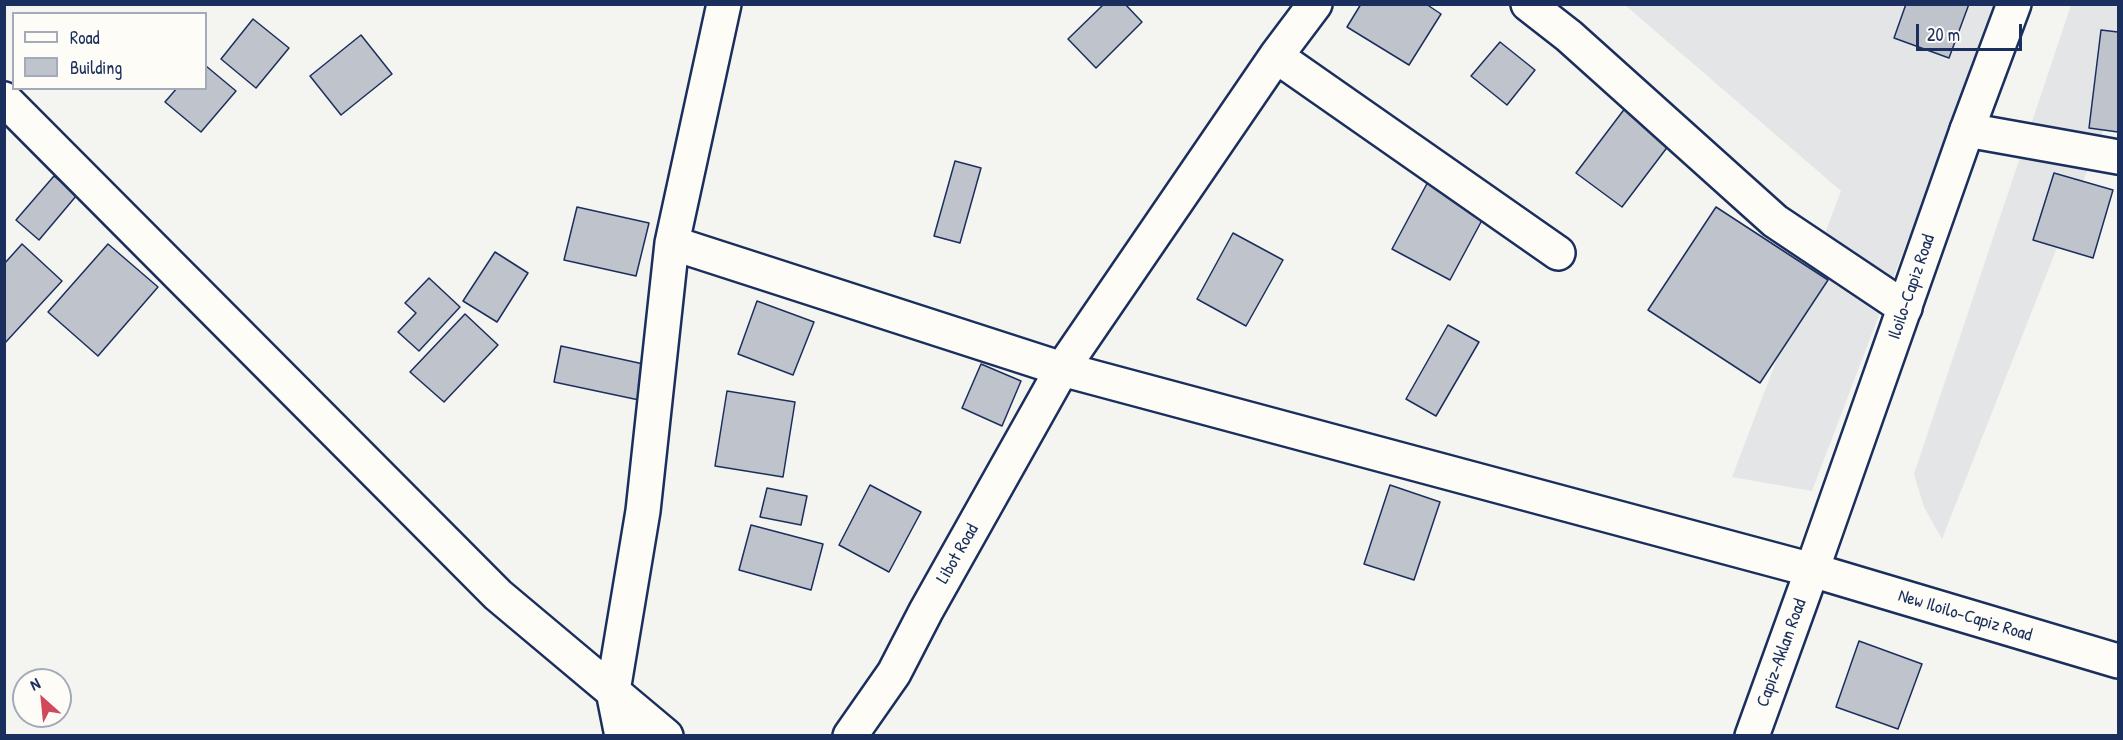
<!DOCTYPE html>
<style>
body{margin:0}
#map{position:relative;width:2123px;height:740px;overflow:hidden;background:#f4f4f1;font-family:"Patrick Hand",sans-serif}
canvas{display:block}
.frame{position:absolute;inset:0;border:6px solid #1b2f5e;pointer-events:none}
.legend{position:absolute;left:12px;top:12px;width:195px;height:78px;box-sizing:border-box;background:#fdfcf7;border:2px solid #a3aaba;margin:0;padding:8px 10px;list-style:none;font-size:18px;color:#1b2f5e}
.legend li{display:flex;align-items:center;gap:12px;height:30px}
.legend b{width:30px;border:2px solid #a3aaba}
.north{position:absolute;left:12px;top:668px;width:60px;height:60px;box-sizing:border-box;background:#fdfcf7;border:2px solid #a3aaba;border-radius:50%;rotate:333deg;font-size:16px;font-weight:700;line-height:24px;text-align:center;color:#1b2f5e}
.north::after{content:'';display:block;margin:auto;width:21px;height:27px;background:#d1495b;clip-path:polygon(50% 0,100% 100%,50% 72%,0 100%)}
.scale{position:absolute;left:1916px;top:24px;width:106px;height:27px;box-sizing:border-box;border:3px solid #1b2f5e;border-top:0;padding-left:8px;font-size:18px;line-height:21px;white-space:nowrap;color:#1b2f5e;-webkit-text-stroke:4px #fdfcf7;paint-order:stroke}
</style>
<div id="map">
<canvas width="2123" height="740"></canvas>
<div class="frame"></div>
<ul class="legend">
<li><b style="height:8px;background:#fdfcf7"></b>Road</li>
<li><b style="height:16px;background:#bfc3cc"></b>Building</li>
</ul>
<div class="north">N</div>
<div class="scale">20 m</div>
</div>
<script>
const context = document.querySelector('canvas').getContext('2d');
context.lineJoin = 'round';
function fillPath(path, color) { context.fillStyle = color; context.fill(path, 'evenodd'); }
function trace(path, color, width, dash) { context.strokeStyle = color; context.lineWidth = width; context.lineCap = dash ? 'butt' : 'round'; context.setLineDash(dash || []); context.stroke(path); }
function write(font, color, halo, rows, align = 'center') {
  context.font = font + ' "Patrick Hand",sans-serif'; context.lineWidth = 6; context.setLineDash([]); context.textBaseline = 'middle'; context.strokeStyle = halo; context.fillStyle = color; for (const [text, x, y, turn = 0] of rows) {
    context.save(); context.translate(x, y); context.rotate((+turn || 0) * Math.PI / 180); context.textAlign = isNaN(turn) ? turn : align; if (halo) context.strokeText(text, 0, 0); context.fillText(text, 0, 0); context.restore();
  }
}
const built = new Path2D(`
 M1625,5H1997L1812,491L1732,477L1841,191Z
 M2071,5H2118V93L1942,539L1924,507L1914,474Z`);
const building = new Path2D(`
 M1104,4H1125L1142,22L1096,68L1068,39Z
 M1361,4H1426L1441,14L1409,65L1347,27Z
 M1906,4H1969L1949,58L1894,38Z
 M253,19L289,48L256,88L221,59Z
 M2101,30L2118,32V132L2089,128Z
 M361,35L392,74L341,115L310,76Z
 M1500,42L1535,70L1507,105L1471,76Z
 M206,66L236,91L201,132L165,102L177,88H206Z
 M1629,103L1675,137L1622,207L1576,173Z
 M955,161L981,168L960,243L934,236Z
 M2054,173L2113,190L2093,258L2033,240Z
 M54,176L77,195L39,240L16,220Z
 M1430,178L1488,209L1450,280L1392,249Z
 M577,207L649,223L636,276L564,260Z
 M1716,207L1828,280L1760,383L1648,310Z
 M1233,233L1283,260L1246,326L1197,299Z
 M22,244L62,281L4,344V264Z
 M108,244L158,287L98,356L48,312Z
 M495,252L528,273L497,322L463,301Z
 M429,278L460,307L419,351L398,332L416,313L405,303Z
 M757,301L814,322L793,375L738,354Z
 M465,314L498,345L444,402L410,372Z
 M1448,325L1479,342L1436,416L1406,399Z
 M561,346L648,365L639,400L554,382Z
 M981,364L1021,381L1002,426L962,408Z
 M727,391L795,402L783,477L715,466Z
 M870,485L921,512L889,572L839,545Z
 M1390,485L1440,502L1414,580L1364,564Z
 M767,488L807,496L801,525L760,517Z
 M751,525L823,544L811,590L739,570Z
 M1859,641L1922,664L1898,729L1836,707Z`);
const minor = new Path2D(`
 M1528,4L1569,36L1775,221L1905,308
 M1276,56L1558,253
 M4,99L498,595L666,736
 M1967,130L2118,157
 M672,243L1062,369L1812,570
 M622,736L613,691L643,511L672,243L724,4
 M850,736L894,673L926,611L1062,369L1276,56L1315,4`);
const major = new Path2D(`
 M1752,736L1812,570`);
const highway = new Path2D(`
 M2014,4L1967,130L1812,570L2118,661`);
const streetNames = [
 ["Iloilo-Capiz Road",1912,287,-71],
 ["Libot Road",958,554,-60],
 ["New Iloilo-Capiz Road",1965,616,17],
 ["Capiz-Aklan Road",1782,653,-70]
];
fillPath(built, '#e4e5e6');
fillPath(building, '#bfc3cc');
trace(building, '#1b2f5e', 1.5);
trace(minor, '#1b2f5e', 38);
trace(major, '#1b2f5e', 38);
trace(highway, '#1b2f5e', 38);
trace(minor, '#fdfcf7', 33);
trace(major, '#fdfcf7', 33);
trace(highway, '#fdfcf7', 33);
write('18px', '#1b2f5e', '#fdfcf7', streetNames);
</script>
